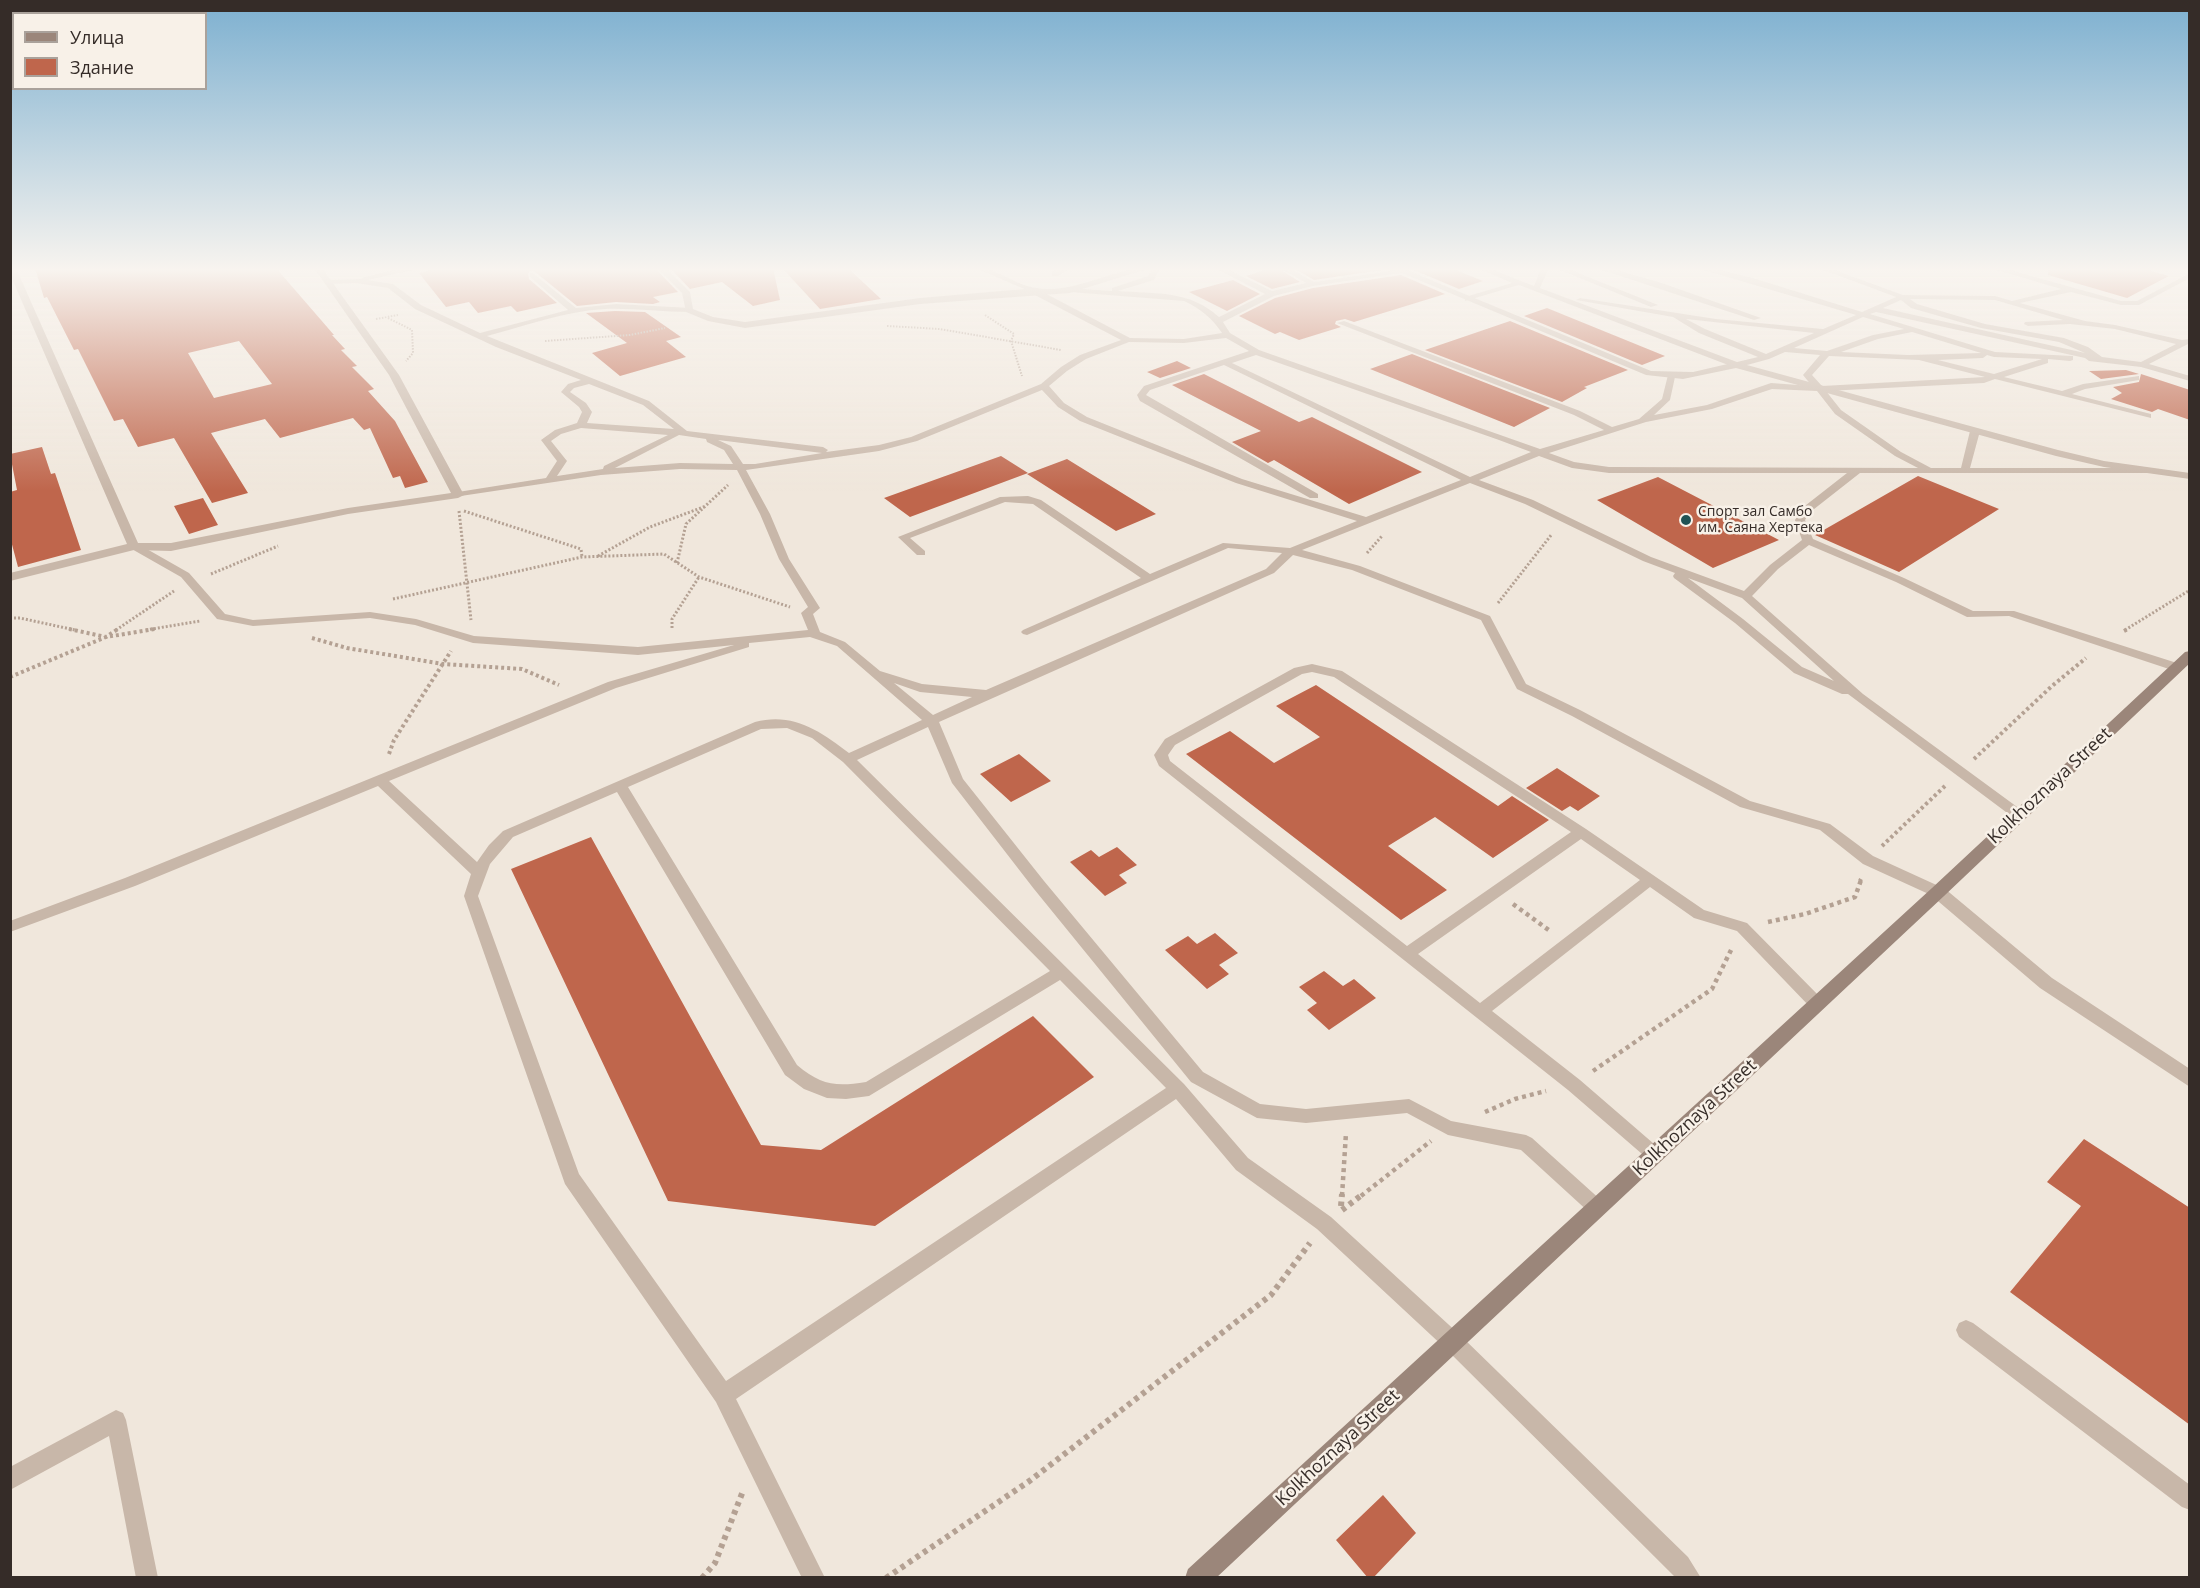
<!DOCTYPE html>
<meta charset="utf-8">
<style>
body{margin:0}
#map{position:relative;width:2200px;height:1588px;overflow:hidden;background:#f0e7dc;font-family:"Open Sans",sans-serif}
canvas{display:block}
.frame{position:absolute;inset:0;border:12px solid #352c28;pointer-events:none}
.legend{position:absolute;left:12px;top:12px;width:195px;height:78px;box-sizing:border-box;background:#f8f1e8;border:2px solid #aaa29b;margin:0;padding:8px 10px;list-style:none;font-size:18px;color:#352c28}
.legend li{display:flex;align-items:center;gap:12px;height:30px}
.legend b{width:30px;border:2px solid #aaa29b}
</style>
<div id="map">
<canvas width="2200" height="1588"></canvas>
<div class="frame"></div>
<ul class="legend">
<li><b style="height:8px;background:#9b867a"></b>Улица</li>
<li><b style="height:16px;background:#bf664c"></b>Здание</li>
</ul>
</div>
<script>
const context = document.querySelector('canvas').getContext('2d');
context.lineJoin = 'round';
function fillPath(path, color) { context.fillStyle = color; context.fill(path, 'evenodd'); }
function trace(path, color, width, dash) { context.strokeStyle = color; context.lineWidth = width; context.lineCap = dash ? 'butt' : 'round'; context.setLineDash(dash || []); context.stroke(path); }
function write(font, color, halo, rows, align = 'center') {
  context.font = font + ' "Open Sans",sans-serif'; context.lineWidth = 5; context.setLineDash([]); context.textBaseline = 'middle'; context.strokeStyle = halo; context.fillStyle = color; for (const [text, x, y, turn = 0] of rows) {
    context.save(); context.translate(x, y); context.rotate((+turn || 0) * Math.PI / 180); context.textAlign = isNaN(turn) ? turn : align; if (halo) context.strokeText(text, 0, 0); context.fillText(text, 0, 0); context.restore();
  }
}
const building = new Path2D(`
 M35,268H276L334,335H332L345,349L341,350L357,366L352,367L374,389L368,391L395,421L428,482L405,488L400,476L393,478L370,428L364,430L353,418L280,438L265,419L211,433L248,493L212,503L174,438L138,447L123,419L114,421L78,349L74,350L47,297L44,298ZM239,341L272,384L214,398L188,353Z
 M441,268H655L678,292L653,297L660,302L653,304L616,302L577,306L534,271H530L528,273L529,279L557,303L517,312L511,306L478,313L469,302L446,307L419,273Z
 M670,268H773L780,300L753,306L722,282L690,289Z
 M782,268H848L881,299L820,309Z
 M1272,268H1278L1300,282L1272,289L1246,276Z
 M1294,268H1388V269L1314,280Z
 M1409,268H1451L1483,281L1459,289Z
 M2049,268H2140L2169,276L2127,298L2048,275Z
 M1401,275L1445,294L1354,322L1345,319L1336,321L1335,324L1341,327L1299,340L1280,332L1275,334L1239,316L1275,298L1313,288Z
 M1233,280L1260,294L1227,311L1189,292Z
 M1547,308L1665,356L1642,365L1524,316Z
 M615,311L645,312L681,337L666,341L686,357L620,376L592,353L627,343L586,313Z
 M1510,321L1628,370L1584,387L1587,388L1562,402L1425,350Z
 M1412,354L1550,408L1514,427L1370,369Z
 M1177,361L1191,368L1160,378L1147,372Z
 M2126,370L2139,374L2101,379L2089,371Z
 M1204,374L1299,422L1312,417L1422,472L1349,504L1274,460L1268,463L1232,442L1261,431L1172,385Z
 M2141,374L2190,390V420L2158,409L2152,412L2111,399L2122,393L2113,387L2139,382Z
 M42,447L51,474L55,473L81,550L18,567L10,537V492L17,490L10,454Z
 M1001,456L1028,473L910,517L884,498Z
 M1067,459L1156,514L1116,531L1027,474Z
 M1918,476L1999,509L1899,572L1815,535Z
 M1658,477L1779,540L1713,568L1597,500Z
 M203,498L218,525L189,534L174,506Z
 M1316,685L1498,806L1512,796L1549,820L1493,858L1435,817L1388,846L1447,890L1401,920L1186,754L1230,731L1274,763L1320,737L1276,706Z
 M1019,754L1051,781L1011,802L980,774Z
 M1557,768L1600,796L1578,811L1570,806L1562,811L1526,788Z
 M591,837L761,1145L821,1150L1033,1016L1094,1077L875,1226L668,1201L511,869Z
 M1117,847L1137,865L1119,875L1127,883L1105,896L1070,862L1091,850L1099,857Z
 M1215,933L1238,953L1219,965L1229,974L1207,989L1165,950L1188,936L1197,944Z
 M1324,971L1343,986L1354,979L1376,998L1329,1030L1307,1010L1317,1003L1299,987Z
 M2084,1139L2190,1208V1425L2010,1292L2081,1206L2047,1182Z
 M1383,1495L1416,1533L1373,1578H1368L1336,1540Z`);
const pathFar4 = new Path2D(`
 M985,315L1014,334L1011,341L1022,376
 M388,318L412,330L413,353L406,361
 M376,319L398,315
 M887,326L940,329L1061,350
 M545,341L630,335L665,328`);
const pathFar3 = new Path2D(`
 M459,511L471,620
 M464,511L581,549L582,557
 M1367,553L1382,536
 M598,556L650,527L706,506
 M677,563L686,524L728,485
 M211,574L278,546
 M393,599L582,557L664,554L699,577L790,607
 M1498,603L1552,534
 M10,618H20L75,630
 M672,628V619L699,577
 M116,630L174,591
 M146,630L200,621
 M2125,630L2190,590`);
const pathFar2 = new Path2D(`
 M69,629L106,637L118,629
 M2124,631L2128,629
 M312,638L347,648L443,664L522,669L559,685
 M10,677L106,637L155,629
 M389,754L394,740L451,651
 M1974,759L2052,686L2086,658
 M1882,846L1946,785
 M1860,881L1861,879`);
const pathFar1 = new Path2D(`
 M1513,904L1550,931
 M1768,922L1805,914L1855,897L1861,880
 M1593,1071L1712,989L1732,948
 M1485,1112L1515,1099L1546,1091
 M1342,1196L1346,1133
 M1361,1196L1431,1141`);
const path = new Path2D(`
 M1341,1206L1342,1194
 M1342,1210L1363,1194
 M702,1578L715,1563L743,1491
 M886,1578L1028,1482L1271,1295L1310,1243`);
const service = new Path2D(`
 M405,268H421L368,280L393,284L421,305L480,333L568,310L530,277V273H533L576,308L616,304L692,308V312H689C661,312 633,308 605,309C565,311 526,326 487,336L649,401L687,431L823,447L828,450L826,452L879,445L911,437L1041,384L1061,367L1080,355L1121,340L1031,293V289H1037L1130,338L1184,339L1222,333C1212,318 1201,309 1184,301L1070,292L1066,290L1070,288L1112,291V288L1148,276L1153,268H1160L1154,280L1118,291C1157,294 1189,290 1219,317L1265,294L1215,268H1225L1272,291L1306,283L1280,268H1289L1314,282L1404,269L1405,271L1401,273L1313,286L1274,296L1223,322L1230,333L1259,350L1540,449L1604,430L1574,415L1337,323L1344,321L1580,411L1612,427L1639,419L1662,399L1668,375L1675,377L1670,400L1654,415L1707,405L1771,383L1812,386L1803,375L1820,355L1785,352L1769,359L1736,368L1519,285L1465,301V297L1512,283L1477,268H1488L1534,286L1541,268H1549L1540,288L1737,362L1758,357L1699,333L1673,317L1576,300L1580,298L1716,319L1823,329L1856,315L1697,268H1711L1753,278L1862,312L1896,297L1818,268H1829L1903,295L1995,296L2012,301L2061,289L1990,268H2003L2121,301H2137L2190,273V278L2139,305H2121L2071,292L2020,303L2085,321L2115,325L2182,340L2190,339V343L2149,364L2190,376V381L2141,367L2089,361L2085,358L1876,312L1870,314L1995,352L2073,356V360L2070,361L2048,359V363L2004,377L2062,391L2083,384L2139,376V380L2085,389L2072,394L2151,414V418L1995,379L1984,383L1826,391L1841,410L1901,452L1931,468H1961L1970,431L1975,428L1980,431L1970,468H2145L2148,469V473H1860L1809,513L1805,520L1813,539L1904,578L1973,611H2014L2180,664L2182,667L2180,670H2172L2009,616L1967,617L1896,582L1809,545L1778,569L1752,596L1863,694L2024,812L2026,815L2024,818H2014L1848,694H1842L1794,673L1735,623L1674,578L1673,576L1675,573L1643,561L1525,504L1470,483L1302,550L1360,566L1490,616L1526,684L1580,710L1750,801L1830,824L1873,856L1943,888L1945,892L1943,896H1933L1863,864L1820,830L1740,807L1572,716L1517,689L1481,620L1352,570L1293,555L1274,573L939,722L963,779L1044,881L1203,1072L1260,1104L1306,1109L1409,1099L1451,1121L1526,1135L1532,1138L1603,1202L1606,1208L1603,1214L1597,1216L1591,1214L1521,1150L1448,1135L1407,1113L1306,1123L1257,1118L1191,1082L1034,889L952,783L928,727L857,760L1184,1084L1248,1158L1331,1217L1460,1335L1688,1557L1701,1578H1676L1446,1349L1317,1229L1236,1170L1176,1099L736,1399L825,1578H802L716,1402L565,1184L464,896L471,874L378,786L135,886L10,932V921L125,878L608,682L734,645L638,655L473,643L415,625L370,618L253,626L217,619L181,577L130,548V544H138L189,573L225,614L253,620L370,612L416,619L474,636L638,647L808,630L801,613L808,607L779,559L760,514L737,470L680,469L601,475L454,497L453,495L458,492L546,478L557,461L541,440L555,430L577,423L582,412L579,407L561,392L568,384L581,380L496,347L415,309L388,288L356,283L328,284L324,282L328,280L361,279L364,277ZM1910,299L1995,300L2063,320L2025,322L2024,324L2028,326L2070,324L2115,329L2176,344L2141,362L2102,357L2088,347L2064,338L1985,324L1917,304ZM1901,300L1911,308L1981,328L2059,342L2085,353L1883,308ZM1863,317L1904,329L1873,335L1827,351L1794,348ZM1686,319L1814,333L1766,354L1705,329ZM1912,332L1981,353L1908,355L1841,352L1878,339ZM1226,338L1249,351L1144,386L1137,395L1140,401L1310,498H1318V494L1146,395L1150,390L1224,365L1461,480L1366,517L1242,479L1087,417L1064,403L1049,386L1067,371L1086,359L1129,342L1184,343ZM1256,355L1499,440L1531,452L1470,477L1232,363ZM1987,355L1994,357L2042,359L1994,374L1938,360L1983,358ZM1829,356L1919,360L1985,377L1822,386L1812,375ZM589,384L643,405L674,429L587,423L592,412L586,403L570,392L574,388ZM1772,389L1817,391L1835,414L1895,456L1918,468L1609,467L1574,462L1549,453L1646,422L1712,409ZM1042,390L1058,407L1080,421L1236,483L1357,521L1290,548L1223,543L1150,574L1041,500L1028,496L1000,497L898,537L917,555H925V551L910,538L1005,502L1033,504L1141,578L1023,630L1021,632L1023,634L1027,635L1228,548L1282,553L1266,569L986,690L922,684L880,671L845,642L820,632L813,614L820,608L789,559L770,514L746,470L879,451L917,441ZM581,428L668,435L604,466L603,469L557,476L567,461L551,441L561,434ZM679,435L706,439L707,442L724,450L733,464L680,463L615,468ZM718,440L822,453L755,464H743L731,446ZM1539,456L1572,468L1609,473H1847L1801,509L1795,520L1802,540L1770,565L1744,591L1651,557L1533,500L1479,480ZM1688,578L1742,598L1834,681L1802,667L1743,619ZM810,637L837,646L922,720L849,753C820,731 793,712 755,722L503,831L489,845L477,862L389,781L616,688L749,647V643ZM894,683L920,692L972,697L933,715ZM787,728L812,738L843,762L1050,971L866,1082C835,1087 821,1085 797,1065L628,787L761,729ZM617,792L785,1075L804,1089L827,1098L846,1099L869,1096L1060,980L1166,1088L726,1381L579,1174L478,896L490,864L513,837Z
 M1060,268H1070L1058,276H1052V272Z
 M1555,268H1566L1658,305L1651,307Z
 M1596,268H1609L1659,282L1761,318L1754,320Z
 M1312,664L1342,671L1586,829L1704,910L1747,923L1823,1000L1825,1004L1823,1008L1817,1010L1811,1008L1737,931L1694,918L1650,887L1492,1011L1580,1080L1661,1150L1664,1155L1661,1160L1655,1163L1649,1160L1568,1090L1159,766L1154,755L1165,739L1294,668ZM1312,672L1334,677L1571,832L1407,946L1170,761L1168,755L1175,745L1302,674ZM1581,839L1640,880L1480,1003L1418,954Z
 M1966,1320L1973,1323L2190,1485V1510L2182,1507L1959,1337L1956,1330L1959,1323Z
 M116,1410L123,1413L126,1420L158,1578H136L109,1436L10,1490V1467Z`);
const minor = new Path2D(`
 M10,268H16L138,543H171L348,508L451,493L389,375L314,268H322L399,375L464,495L458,498L348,514L171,551L134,550L10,581V573L127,544L10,274Z
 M657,268H666L690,292L693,309L713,317L745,322L920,298L1024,289L976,268C998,268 1016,286 1037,288C1076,294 1111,268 1150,268L1070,293L920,304L745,328L708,321L686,312L682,293Z
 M1390,268H1402L1651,371L1693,372L1736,362L2058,450L2104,461L2190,473V479L2104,467L2056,456L1736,368L1683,379L1646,375Z
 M1938,886L1944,888L2052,978L2190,1069V1087L2040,988L1932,896L1930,892L1932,888Z`);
const secondary = new Path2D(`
 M2190,651V663L1944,896L1216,1578H1185L1188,1569L1932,888L2185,652Z`);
const markers = [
 [1686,520,6,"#205254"]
];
const farPoinames = [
 ["Спорт зал Самбо",1698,512],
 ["им. Саяна Хертека",1698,528]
];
const nearStreetnames = [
 ["Kolkhoznaya Street",2050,786,-43],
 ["Kolkhoznaya Street",1695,1118,-43],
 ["Kolkhoznaya Street",1338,1448,-43]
];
fillPath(building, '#bf664c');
trace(pathFar4, '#b4a193', 2, [1.5, 1.5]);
trace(pathFar3, '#b4a193', 3, [2, 2]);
trace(pathFar2, '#b4a193', 4, [3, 3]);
trace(pathFar1, '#b4a193', 4.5, [4, 4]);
trace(path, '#b4a193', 6, [4.5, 4.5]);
fillPath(service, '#c8b7a9');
fillPath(minor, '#c8b7a9');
fillPath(secondary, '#9b867a');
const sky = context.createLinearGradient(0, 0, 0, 491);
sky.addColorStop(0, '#7db0d0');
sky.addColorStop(0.55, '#f8f4ef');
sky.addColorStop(1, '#f8f4ef00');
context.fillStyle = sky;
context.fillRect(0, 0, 2200, 491);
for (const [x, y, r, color] of markers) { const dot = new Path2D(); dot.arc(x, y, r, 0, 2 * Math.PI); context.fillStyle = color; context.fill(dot); trace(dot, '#f8f1e8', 2); }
write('14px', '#352c28', '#f8f1e8', farPoinames, 'left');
write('18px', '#352c28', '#f8f1e8', nearStreetnames);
</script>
